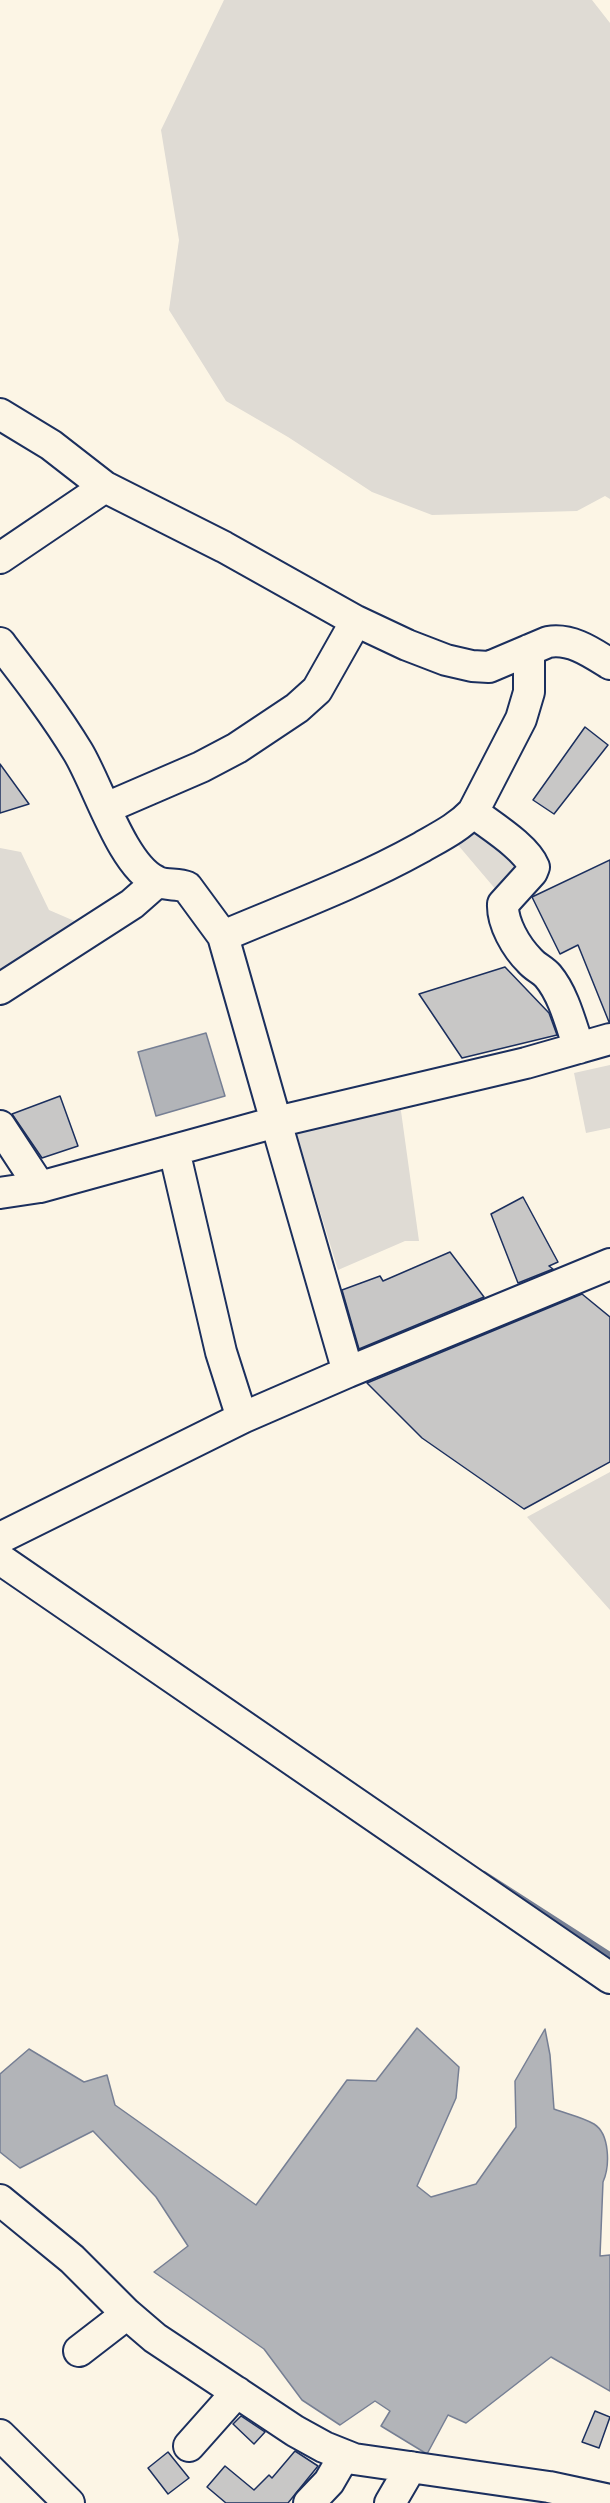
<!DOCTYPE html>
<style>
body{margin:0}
canvas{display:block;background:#fcf5e5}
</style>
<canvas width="610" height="2503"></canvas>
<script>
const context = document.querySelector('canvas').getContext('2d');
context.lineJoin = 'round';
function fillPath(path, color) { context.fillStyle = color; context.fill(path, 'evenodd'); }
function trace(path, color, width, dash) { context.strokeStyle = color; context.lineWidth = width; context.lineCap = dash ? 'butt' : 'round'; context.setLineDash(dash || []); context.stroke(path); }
const green = new Path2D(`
 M224,0H592L610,23V499L605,496L577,511L432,515L372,492L288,437L226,401L169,310L179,240L161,130Z
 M483,828L526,868L497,891L458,845Z
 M0,848L21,852L49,910L100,932L0,970Z
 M610,1065V1128L586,1133L574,1073Z
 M400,1104L419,1241H405L338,1270L296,1133Z
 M610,1472V1610L527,1517Z`);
const water = new Path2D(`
 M206,1033L225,1096L156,1116L138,1052Z
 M417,2028L459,2067L456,2098L417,2186L431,2197L476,2184L516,2127L515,2081L545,2029L550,2055L554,2109C567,2114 582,2117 594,2124C610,2134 610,2166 603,2182L600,2256L610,2255V2391L551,2357L466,2423L448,2415L427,2454L381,2426L390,2411L375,2401L340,2425L302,2400L264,2349L154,2272L188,2246L156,2197L93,2131L20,2168L0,2152V2074L29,2049L84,2082L107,2075L115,2105L256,2205L347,2080L376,2081Z`);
const stream = new Path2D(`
 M484,1874L610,1955`);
const building = new Path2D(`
 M585,727L608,745L554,814L533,800Z
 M0,764L29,804L0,813Z
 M610,860V1022H609L578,945L560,954L532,897Z
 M505,967L549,1013L557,1035L462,1058L419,994Z
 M60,1096L78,1146L42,1158L12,1114Z
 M523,1197L558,1262L549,1266L553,1269L518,1283L491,1214Z
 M450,1252L484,1297L359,1349L342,1290L380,1276L383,1281Z
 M582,1294L610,1317V1462L524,1509L422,1438L367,1383Z
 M595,2411L610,2417L599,2448L582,2442Z
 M241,2416L265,2432L254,2444L233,2424Z
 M295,2451L318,2466L288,2503H226L207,2487L225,2466L254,2490L269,2475L272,2478Z
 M168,2452L189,2478L168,2494L148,2468Z`);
const minor = new Path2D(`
 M0,414L51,445L105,487L224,547L356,621L407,645L446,660L472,666L489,667L548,642C571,638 591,652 610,664
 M0,558L105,487
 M0,643C27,678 55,714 78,752C98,785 122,865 156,881C165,886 177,883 187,887L223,936L276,1122L526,1063L610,1039
 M106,808L201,767L237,748L297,708L317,690L356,621
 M473,812C491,826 526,847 534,867L532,872L503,904C502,923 516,947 530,961C535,967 543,970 548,976C564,995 571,1025 579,1048
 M223,936C289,908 357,883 420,848C439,837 458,828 473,812L521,719L529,692V650
 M0,989L132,904L157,882
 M0,1126L40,1187L276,1122L348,1372L610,1264
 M174,1150L221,1352L242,1418
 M0,1193L40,1187
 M0,1538L242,1418L348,1372
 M0,1559L610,1978
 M0,2200L72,2259L127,2314L155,2338L295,2431L324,2447L354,2459L549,2487L610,2500
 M79,2351L127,2314
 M0,2435L69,2503
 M189,2446L237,2392
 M309,2503L329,2482L344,2456
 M390,2503L411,2467`);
fillPath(green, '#dfdbd4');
fillPath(water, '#b2b4b8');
trace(water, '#767f94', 1.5);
trace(stream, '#767f94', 6);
fillPath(building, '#c8c7c6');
trace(building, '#1b2f5e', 1.5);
trace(minor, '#1b2f5e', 34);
trace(minor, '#fcf5e5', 30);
</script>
